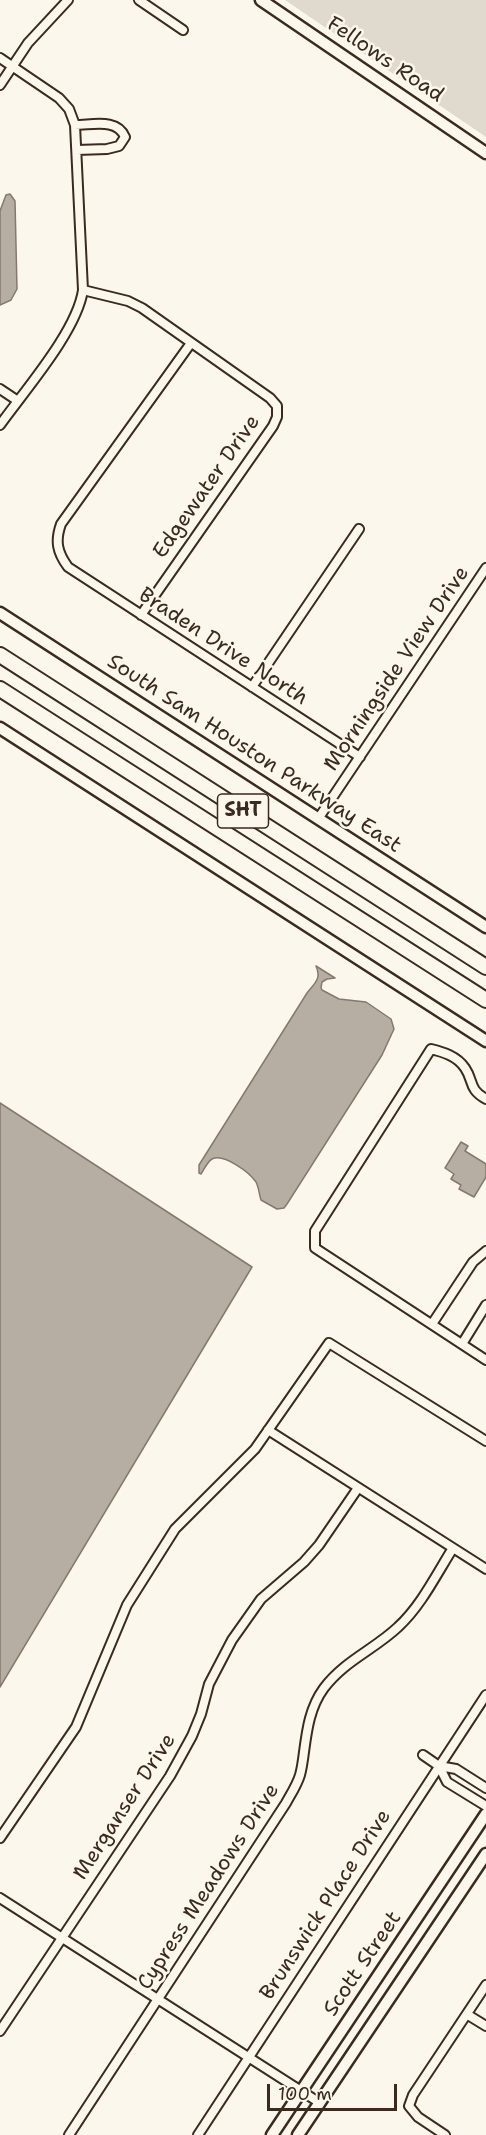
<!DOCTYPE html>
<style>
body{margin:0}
#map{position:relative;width:486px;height:2135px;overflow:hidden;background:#fbf7ec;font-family:"Shantell Sans",sans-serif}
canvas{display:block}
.scale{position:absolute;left:267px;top:2084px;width:130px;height:27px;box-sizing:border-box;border:3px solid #3b2a1e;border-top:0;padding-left:8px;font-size:18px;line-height:21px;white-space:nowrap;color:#3b2a1e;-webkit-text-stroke:4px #fbf7ec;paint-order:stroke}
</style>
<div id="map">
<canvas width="486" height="2135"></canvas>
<div class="scale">100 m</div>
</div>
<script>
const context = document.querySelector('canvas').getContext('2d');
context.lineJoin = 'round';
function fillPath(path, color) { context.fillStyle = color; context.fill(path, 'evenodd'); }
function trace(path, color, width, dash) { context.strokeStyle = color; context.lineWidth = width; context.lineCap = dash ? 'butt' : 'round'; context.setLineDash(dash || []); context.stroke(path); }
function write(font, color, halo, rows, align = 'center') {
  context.font = font + ' "Shantell Sans",sans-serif'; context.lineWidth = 5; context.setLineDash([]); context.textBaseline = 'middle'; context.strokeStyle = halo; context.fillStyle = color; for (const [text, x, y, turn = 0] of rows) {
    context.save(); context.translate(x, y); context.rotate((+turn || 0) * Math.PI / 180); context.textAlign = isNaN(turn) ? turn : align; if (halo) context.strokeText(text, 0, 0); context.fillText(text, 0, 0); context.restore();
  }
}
const green = new Path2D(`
 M285,0H486V137Z`);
const water = new Path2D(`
 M10,194L15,201L17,289L11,300L0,305V211L6,195Z
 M316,966L335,978L327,979L322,982L321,988L322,990L339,999L366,1002L391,1019L394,1029L382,1055L287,1204L284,1208L277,1209L261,1200C259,1194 259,1188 256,1182C250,1173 224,1153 212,1159C207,1162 204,1170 201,1174L199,1173V1165L307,993C314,984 322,979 316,966Z
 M0,1103L252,1267L0,1687Z
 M461,1142L468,1146L465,1151L486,1164V1177L474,1197L459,1189L461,1185L451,1179L454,1174L445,1168Z`);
const street = new Path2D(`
 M139,0L183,30
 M0,58L59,98L69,109L75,125L83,290C77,331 25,390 0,425
 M0,85L28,43L68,0
 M75,125C93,125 117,118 125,137L119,146L107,149L77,150
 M83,290L128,301L142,308L270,398L277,406V417L273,426L141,615
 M191,343L61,524C55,541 57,552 68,567L360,757
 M0,389L18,401
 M252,687L359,529
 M318,819L486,568
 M486,1099C468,1089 474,1081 465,1068C457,1056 443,1052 431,1049L315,1231V1248L486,1360
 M432,1324L473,1262L486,1251
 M462,1344L486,1305
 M268,1430L486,1569
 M423,1755L439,1766L456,1769L486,1788
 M439,1766L447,1782L486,1806
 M0,1838L76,1727L127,1605L175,1529L255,1449L329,1343L486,1441
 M0,1898L320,2103
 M468,2015L486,2026
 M0,2031L170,1776L192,1736L201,1714L209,1684L232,1640L261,1599L304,1562L319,1545L358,1488
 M69,2135L286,1803C291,1794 297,1785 300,1775C302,1768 303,1760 304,1752C307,1729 310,1707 324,1688C344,1661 375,1649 398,1627C421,1606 436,1575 453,1548
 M198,2135L486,1695
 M445,2135L418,2117L409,2106L413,2095L486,1985`);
const secondary = new Path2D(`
 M261,0L486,153
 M0,613L486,927
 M0,728L486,1041
 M272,2135L486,1814
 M298,2135L486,1854`);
const highway = new Path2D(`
 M0,655L486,967
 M0,689L486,1000`);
const shields = [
 [243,811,51]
];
const shieldNames = [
 ["SHT",243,811]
];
const streetNames = [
 ["Fellows Road",385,60,34],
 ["Edgewater Drive",207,487,-55],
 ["Braden Drive North",223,647,33],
 ["Morningside View Drive",397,669,-56],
 ["South Sam Houston Parkway East",254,754,33],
 ["Merganser Drive",125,1807,-57],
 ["Cypress Meadows Drive",209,1887,-57],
 ["Brunswick Place Drive",326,1905,-57],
 ["Scott Street",363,1964,-56]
];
fillPath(green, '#dfd9ce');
fillPath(water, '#b6aea2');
trace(water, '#85796d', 1.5);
trace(street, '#3b2a1e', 12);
trace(secondary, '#3b2a1e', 15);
trace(highway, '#3b2a1e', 18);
trace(street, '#fbf7ec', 8);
trace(secondary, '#fbf7ec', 10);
trace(highway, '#fbf7ec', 14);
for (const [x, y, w] of shields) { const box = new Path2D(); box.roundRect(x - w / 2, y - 17, w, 34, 4.5); context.fillStyle = '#fbf7ec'; context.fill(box); trace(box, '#3b2a1e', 1.5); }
write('bold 20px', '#3b2a1e', null, shieldNames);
write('21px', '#3b2a1e', '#fbf7ec', streetNames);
</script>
